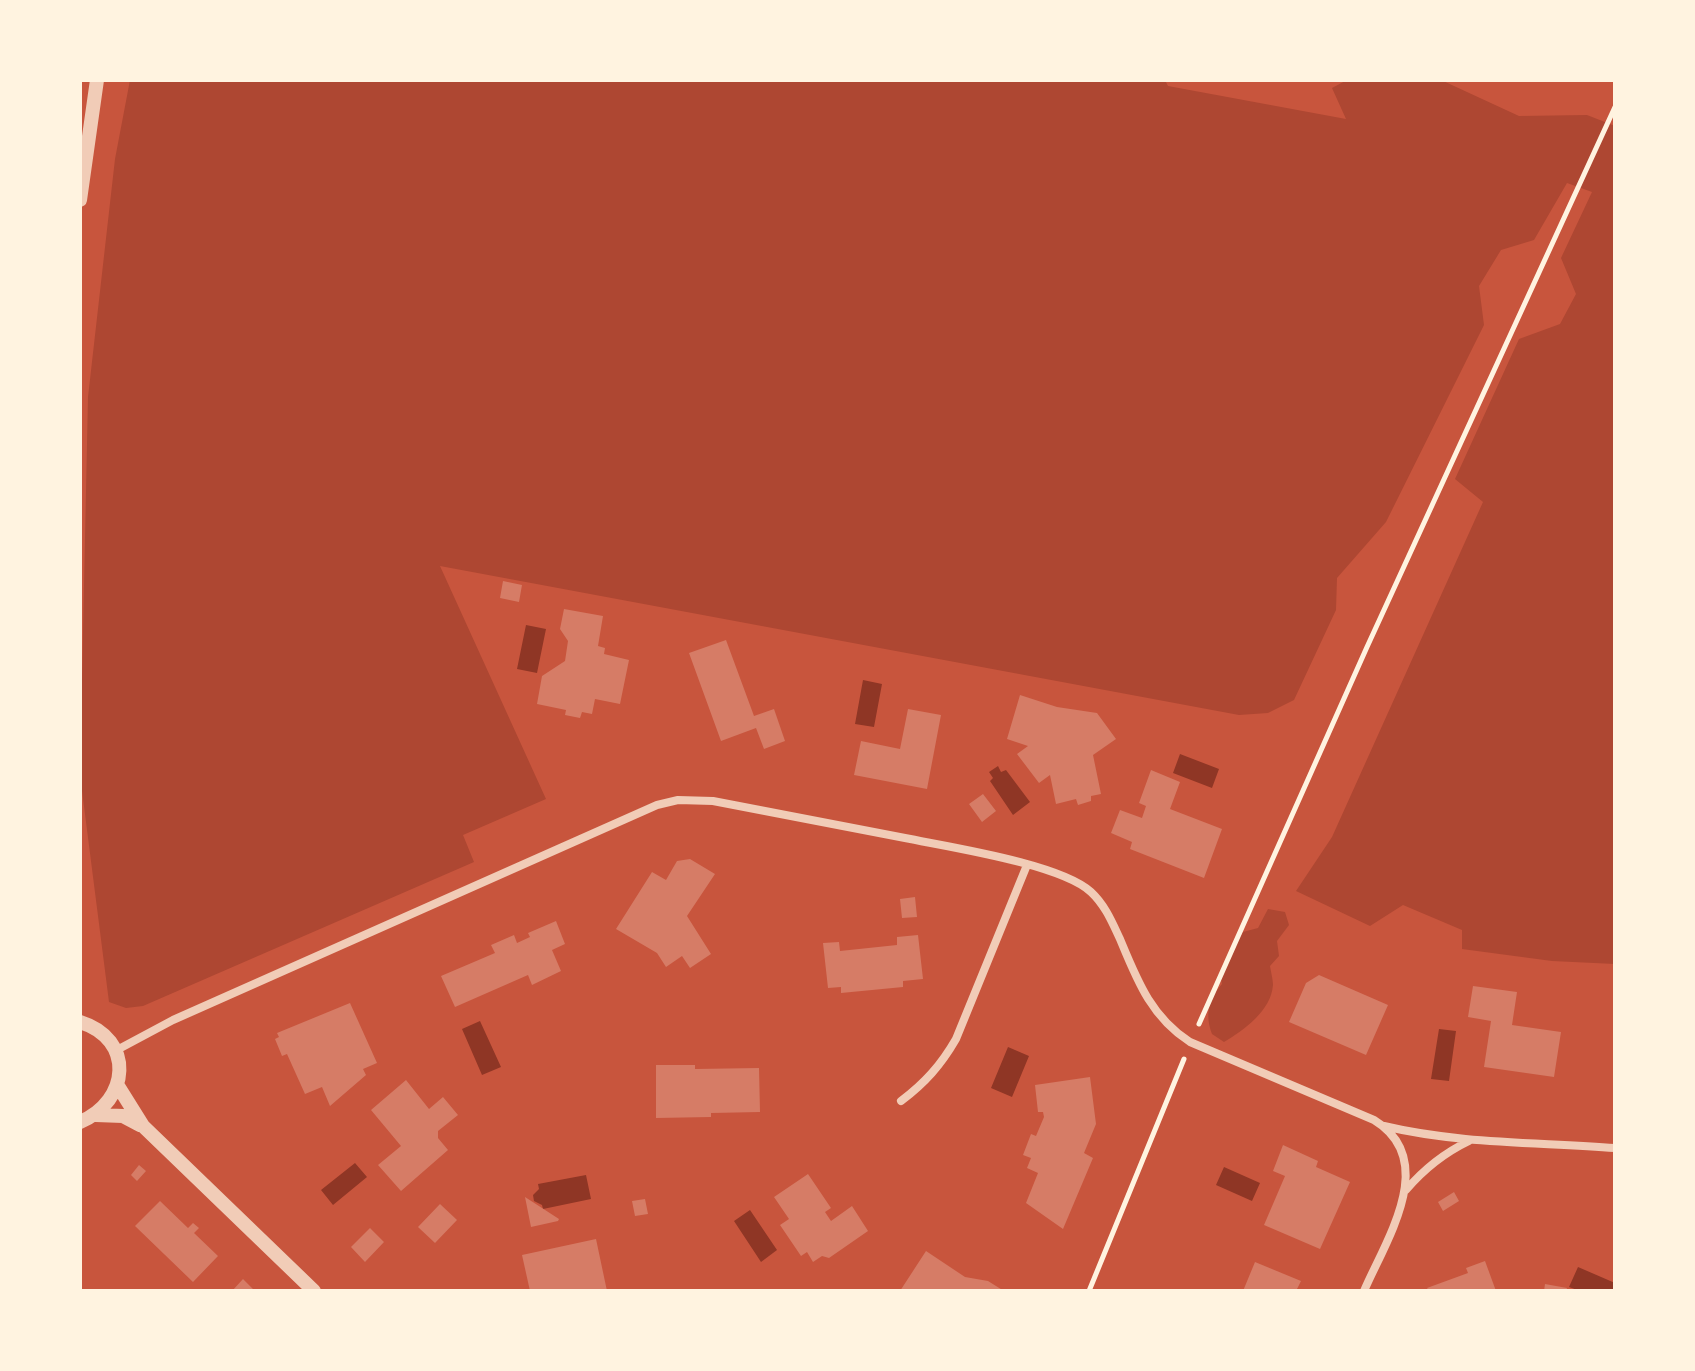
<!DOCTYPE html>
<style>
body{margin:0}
#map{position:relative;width:1695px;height:1371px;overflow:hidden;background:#c8553d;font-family:Ubuntu,sans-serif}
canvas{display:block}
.frame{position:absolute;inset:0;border:82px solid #fff3e0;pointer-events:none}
</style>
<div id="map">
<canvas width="1695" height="1371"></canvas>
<div class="frame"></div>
</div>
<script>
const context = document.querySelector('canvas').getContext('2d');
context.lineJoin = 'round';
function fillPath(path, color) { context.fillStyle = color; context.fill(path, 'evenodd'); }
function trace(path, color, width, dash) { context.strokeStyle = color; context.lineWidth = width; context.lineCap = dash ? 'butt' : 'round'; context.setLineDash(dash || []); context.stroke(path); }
const green = new Path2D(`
 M130,80H1165L1168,86L1346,119L1332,88L1347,80H1441L1519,116L1587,115L1615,126V964L1552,961L1462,949V930L1403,905L1370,926L1296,891L1332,837L1483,502L1455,479L1519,339L1560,324L1576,294L1561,258L1592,192L1567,183L1534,240L1501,250L1479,286L1484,325L1386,522L1337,578L1336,610L1294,700L1268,713L1239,715L440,566L546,799L463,835L474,862L143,1006L126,1008L109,1002L80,775L88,397L115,159Z
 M1268,909L1285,912L1289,925L1277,941L1279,956L1270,966C1271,972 1273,980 1273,985C1271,1011 1244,1030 1224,1042L1212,1034C1205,1015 1208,1000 1222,984L1220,974L1243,932L1258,928Z`);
const water = new Path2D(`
 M526,625L546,629L537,673L517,669Z
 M863,680L882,684L874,727L855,724Z
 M1180,754L1219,769L1212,788L1173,773Z
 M998,766L1001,772L1006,770L1030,802L1013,815L990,781L993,778L989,772Z
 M480,1021L501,1067L482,1075L462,1029Z
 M1439,1029L1456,1031L1449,1081L1431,1079Z
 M1008,1047L1029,1056L1012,1097L991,1088Z
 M355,1163L367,1177L333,1205L321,1190Z
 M1224,1167L1260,1183L1252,1201L1216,1185Z
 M586,1175L591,1199L543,1209L542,1205L534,1201L533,1195L539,1189L538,1184Z
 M750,1210L777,1250L761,1262L734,1221Z
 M1578,1267L1615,1283V1291H1580L1569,1287Z`);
const building = new Path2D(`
 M503,581L522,585L519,602L500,598Z
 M564,609L603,616L598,646L605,648L604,654L629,660L620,704L595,699L592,714L582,712L580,718L565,715L566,710L537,704L542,676L565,661L568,641L560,629Z
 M726,640L754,716L774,709L785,741L764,749L756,728L721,741L689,653Z
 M1020,695L1057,707L1097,713L1116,739L1093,755L1101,794L1091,796V801L1078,805L1076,799L1056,804L1050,775L1039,783L1017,754L1028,746L1007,739Z
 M908,709L941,715L927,789L854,775L861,741L900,749Z
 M1151,770L1180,782L1170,809L1222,829L1204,878L1130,849L1132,842L1111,833L1120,810L1142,818L1146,806L1139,803Z
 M983,794L996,811L982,822L969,804Z
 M690,859L715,874L687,916L711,954L690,968L682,956L666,967L657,953L616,929L652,872L666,880L677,861Z
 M915,897L917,917L902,918L900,899Z
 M556,921L565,944L552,950L561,971L532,985L528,975L455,1007L441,976L495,953L491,945L514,935L517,943L530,937L528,933Z
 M918,935L923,979L903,981V987L841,993V987L828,988L823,943L839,942L840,951L897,945V937Z
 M1319,975L1388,1005L1366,1055L1289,1022L1306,983Z
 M1473,986L1517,992L1512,1025L1561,1032L1554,1077L1484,1067L1491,1021L1468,1017Z
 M350,1003L377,1063L363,1069L366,1075L330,1106L322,1087L305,1094L287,1054L282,1056L275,1039L279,1037L277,1033Z
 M656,1065H695V1069L759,1068L760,1112L711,1113V1117L656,1118Z
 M1090,1077L1096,1124L1084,1153L1093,1158L1063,1229L1026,1203L1038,1173L1027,1168L1031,1158L1023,1155L1031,1134L1036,1136L1044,1117L1043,1112H1038L1035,1085Z
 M406,1080L429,1109L443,1097L458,1115L438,1131V1138L448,1150L401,1191L378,1165L401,1146L371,1110Z
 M1283,1145L1318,1161L1316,1167L1350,1182L1320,1249L1264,1225L1285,1176L1273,1171Z
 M139,1165L146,1171L137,1181L131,1175Z
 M808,1174L831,1208L825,1212L831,1221L852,1206L868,1231L829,1258L822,1256L813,1262L807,1252L801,1256L780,1225L789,1219L774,1197Z
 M1454,1192L1459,1201L1443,1211L1438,1202Z
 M525,1197L559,1219L558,1221L531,1227Z
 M645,1199L648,1214L635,1216L632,1201Z
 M160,1201L188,1228L193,1223L199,1228L194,1233L218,1256L193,1282L135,1226Z
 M440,1204L457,1220L435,1243L418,1227Z
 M370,1228L384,1242L365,1262L351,1247Z
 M596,1239L607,1291H530L522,1255Z
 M926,1251L965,1277L988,1281L1004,1291H900Z
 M1485,1261L1496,1291H1429L1427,1288L1468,1273L1466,1268Z
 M1255,1262L1301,1281L1296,1291H1243Z
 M243,1279L255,1291H232Z
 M1545,1284L1567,1288L1566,1291H1544Z`);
const path = new Path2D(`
 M1199,1024L1367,647L1615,107
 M1089,1291L1184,1059`);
const minor = new Path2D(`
 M115,1051L173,1020L657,805L678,800L713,801C777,813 841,826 905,838C949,847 1061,864 1091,892C1105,905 1112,922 1120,939C1137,980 1151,1017 1190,1042L1374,1120C1440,1160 1386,1240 1364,1291
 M901,1101C925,1083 941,1065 956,1039L1027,865
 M1384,1126C1459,1144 1538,1142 1615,1148
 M1406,1190C1424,1169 1444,1153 1469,1141`);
const tertiary = new Path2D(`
 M80,200L97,80
 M80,1022C135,1039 130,1101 80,1122
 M118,1086L143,1126L314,1291
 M96,1115L123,1116L140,1125`);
fillPath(green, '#ae4732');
fillPath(water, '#8f3625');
fillPath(building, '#d67c66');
trace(path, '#fff3e0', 5);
trace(minor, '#f1ccb7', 8);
trace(tertiary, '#f1ccb7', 14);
</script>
